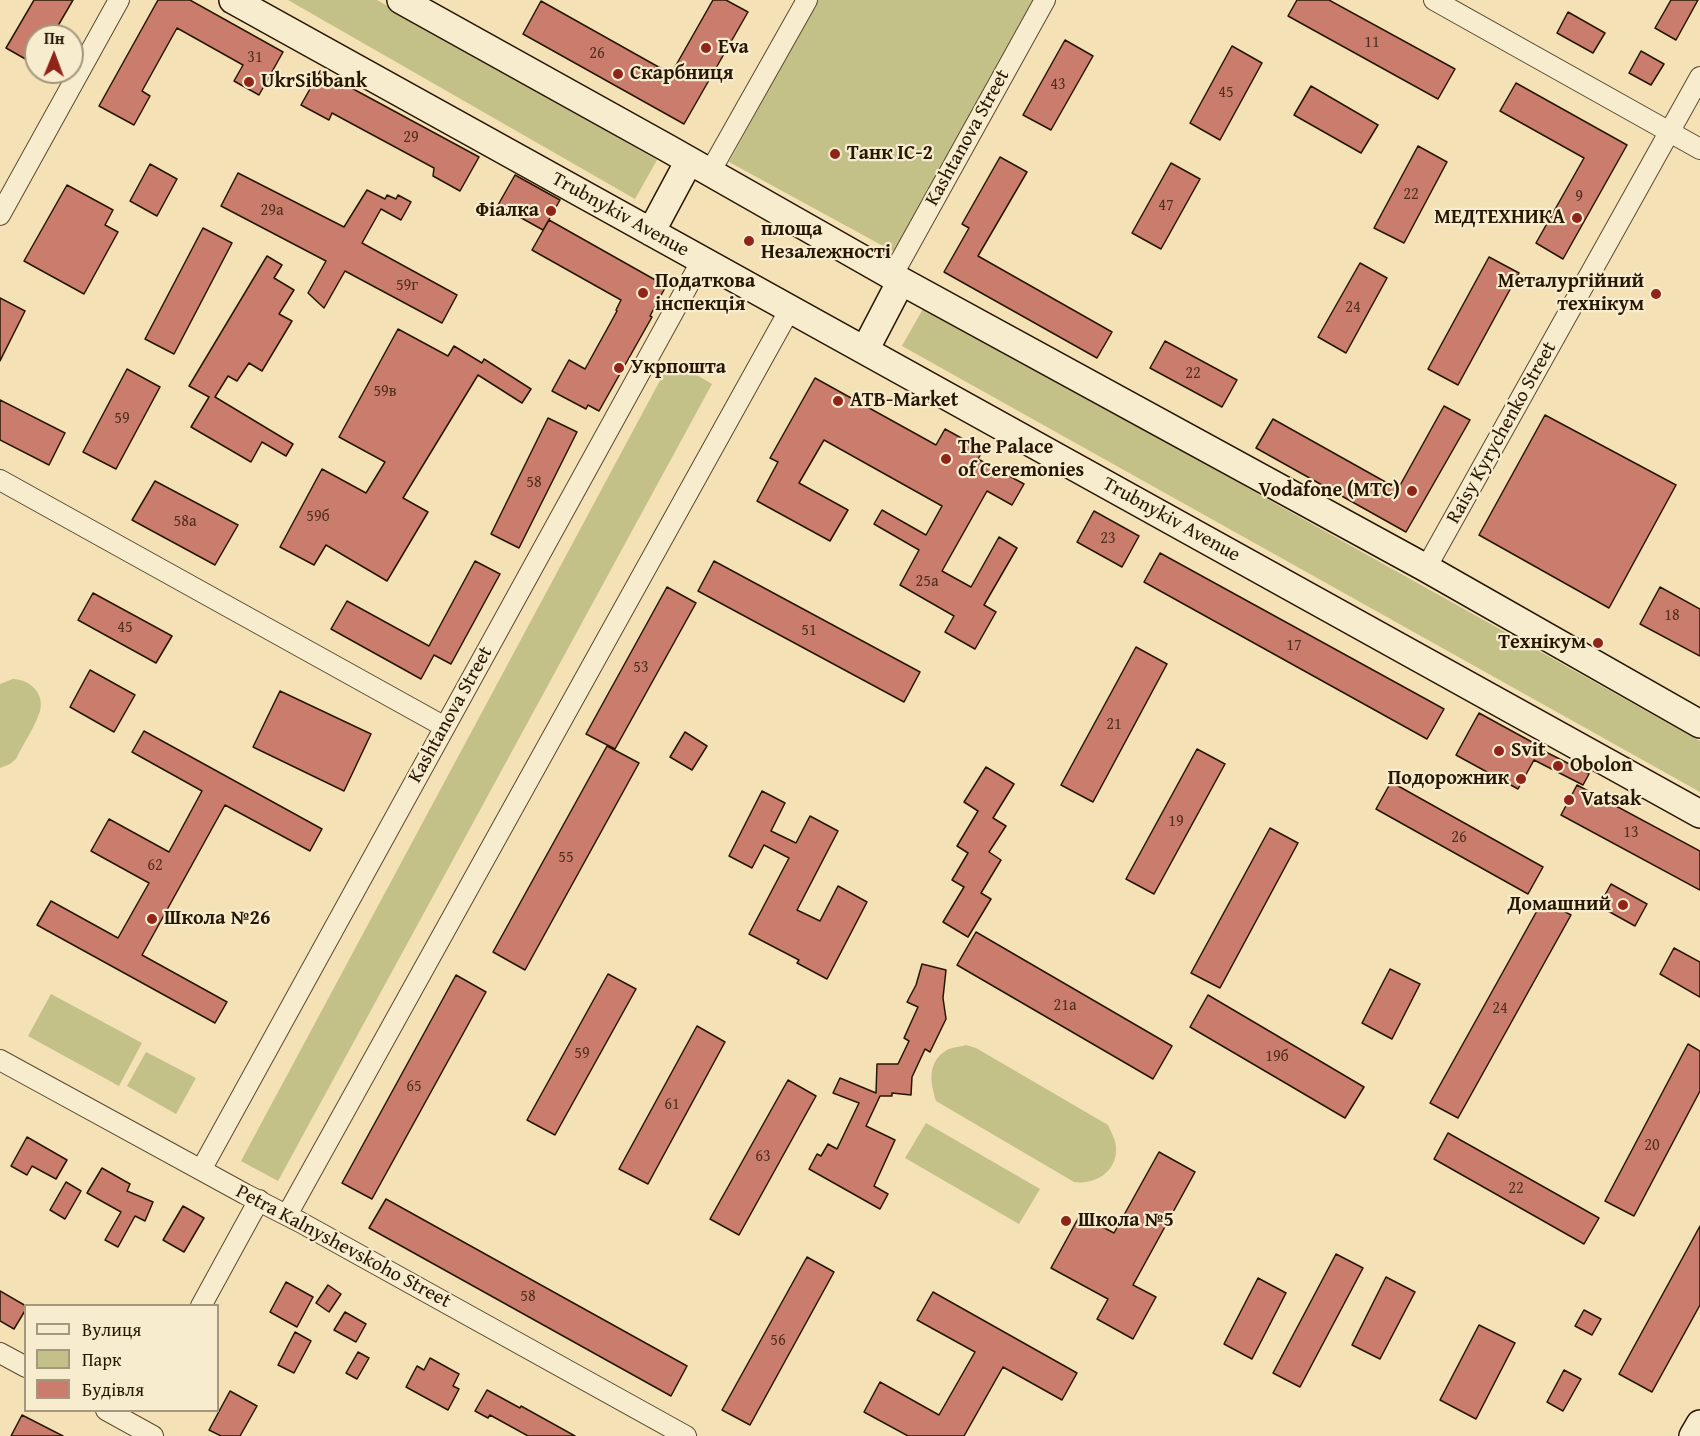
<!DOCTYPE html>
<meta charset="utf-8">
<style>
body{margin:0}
#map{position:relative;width:1700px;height:1436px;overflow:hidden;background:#f4e1b5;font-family:"Gentium Book Plus",serif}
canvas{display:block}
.legend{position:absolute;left:24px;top:1304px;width:195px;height:108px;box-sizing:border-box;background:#f8eccf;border:2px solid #a4977d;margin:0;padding:8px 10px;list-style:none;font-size:18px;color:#271702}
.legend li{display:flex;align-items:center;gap:12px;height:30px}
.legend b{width:30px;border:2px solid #a4977d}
.north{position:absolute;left:24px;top:24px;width:60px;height:60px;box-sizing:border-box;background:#f8eccf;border:2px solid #a4977d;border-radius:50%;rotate:1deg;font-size:16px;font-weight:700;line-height:24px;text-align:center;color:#271702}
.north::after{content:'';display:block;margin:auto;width:21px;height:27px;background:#8f2418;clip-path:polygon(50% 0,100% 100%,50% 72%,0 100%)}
</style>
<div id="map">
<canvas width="1700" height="1436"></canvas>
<ul class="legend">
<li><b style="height:8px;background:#f8eccf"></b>Вулиця</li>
<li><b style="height:16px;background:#c3c188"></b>Парк</li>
<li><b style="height:16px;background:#ca7d6c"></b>Будівля</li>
</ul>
<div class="north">Пн</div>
</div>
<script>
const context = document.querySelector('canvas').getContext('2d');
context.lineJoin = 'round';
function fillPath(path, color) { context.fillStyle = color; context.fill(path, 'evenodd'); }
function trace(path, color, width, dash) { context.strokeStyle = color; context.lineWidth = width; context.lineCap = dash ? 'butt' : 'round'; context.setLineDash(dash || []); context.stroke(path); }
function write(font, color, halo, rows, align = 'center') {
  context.font = font + ' "Gentium Book Plus",serif'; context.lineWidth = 4.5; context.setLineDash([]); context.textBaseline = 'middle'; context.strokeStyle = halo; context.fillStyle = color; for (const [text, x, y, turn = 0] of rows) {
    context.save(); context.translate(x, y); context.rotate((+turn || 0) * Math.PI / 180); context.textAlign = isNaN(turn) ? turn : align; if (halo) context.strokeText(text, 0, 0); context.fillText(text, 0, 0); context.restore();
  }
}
const green = new Path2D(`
 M288,0H377L657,160L635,199Z
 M818,0H1034L896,253L729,162Z
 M924,307L1700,741V792L902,346Z
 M671,360L712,384L278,1181L241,1161Z
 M13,679C29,679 45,693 40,711C35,727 23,744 16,759L10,764L0,768V684Z
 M51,994L142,1043L119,1086L28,1036Z
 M966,1045L976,1048L1108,1125C1111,1132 1116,1140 1116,1148C1117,1172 1095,1185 1074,1182L936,1101C930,1082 927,1062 947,1050C952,1047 960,1047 966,1045Z
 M146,1052L196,1078L176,1114L127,1086Z
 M926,1123L1040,1189L1019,1224L905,1158Z`);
const building = new Path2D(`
 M34,0H73L52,36H36V65L6,48Z
 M158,0H190L283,52L259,95L234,81L243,65L177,28L142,91L150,96L134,125L99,106Z
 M713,0H726L748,12L684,124L523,34L541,1L671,74Z
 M1297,0H1329L1455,69L1438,99L1288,16Z
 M1671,0H1698L1676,40L1655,28Z
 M1568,12L1605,33L1593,53L1557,33Z
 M1065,40L1093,56L1051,130L1023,115Z
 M1232,46L1262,63L1220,140L1190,123Z
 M1641,51L1664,64L1651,85L1629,73Z
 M320,71L479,157L460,191L433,176L434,168L332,113L329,120L301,105Z
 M1516,83L1627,145L1563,259L1536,243L1584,158L1500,111Z
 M1311,86L1378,125L1361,153L1294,115Z
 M1418,146L1447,162L1404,243L1374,228Z
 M1000,157L1027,172L978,256L1112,332L1097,358L944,272L969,228L962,224Z
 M1171,163L1200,179L1161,249L1132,233Z
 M150,164L177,179L157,216L130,201Z
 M238,173L344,227L367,190L385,199L387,195L396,199L398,195L411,202L401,220L381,209L362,243L457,295L442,323L345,271L324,308L308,293L326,261L221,206Z
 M515,175L560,200L543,230L498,205Z
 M67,185L113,210L105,225L118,232L84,294L24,261Z
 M549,220L666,286L650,316L652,317L599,411L588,405L586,409L552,391L569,360L585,369L617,311L616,310L621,300L532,250Z
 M203,228L232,243L174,354L145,339Z
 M267,256L282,265L274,278L294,290L279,314L292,321L262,371L249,363L237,381L228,376L215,397L293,444L286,456L262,442L251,462L191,427L209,397L189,386Z
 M1489,257L1519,273L1458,385L1428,369Z
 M1360,263L1387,278L1346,353L1318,337Z
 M0,298L25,311L0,361Z
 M398,329L448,356L454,346L482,363L484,359L531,389L522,403L478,375L403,498L428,512L387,581L326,545L314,565L280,547L322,469L366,493L385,462L339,437Z
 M1165,341L1237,380L1222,407L1150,368Z
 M127,369L160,387L116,469L83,452Z
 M815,378L936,445L945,429L983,450L978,459L1024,484L1012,505L987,491L942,571L971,587L999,537L1017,548L984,605L996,612L975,649L945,632L954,616L900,585L919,550L874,524L882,510L926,535L942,506L824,440L799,483L848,510L830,541L757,501L778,462L770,458Z
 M0,400L65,433L49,465L0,440Z
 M1444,406L1470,420L1406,532L1256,448L1273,419L1398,489Z
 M1545,415L1676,485L1609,608L1479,535Z
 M548,418L577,432L519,548L491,534Z
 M155,481L238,525L215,565L132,520Z
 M1094,511L1139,536L1122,567L1077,542Z
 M1160,553L1444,709L1427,739L1144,582Z
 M475,561L500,574L451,664L434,655L421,679L331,629L347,601L429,646Z
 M714,561L920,672L904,702L698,591Z
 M667,587L696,603L615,749L586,734Z
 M1660,587L1700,609V656L1640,624Z
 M93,593L172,636L156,663L78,620Z
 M1136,647L1167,664L1093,802L1061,785Z
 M90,670L135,695L114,732L70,707Z
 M280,691L371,734L344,791L253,747Z
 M1479,713L1541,747L1540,749L1589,774L1583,785L1534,760L1518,789L1456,755Z
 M144,731L322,829L310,851L225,805L142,955L227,1002L215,1023L37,925L51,901L118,938L149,883L91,851L109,819L169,852L202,791L132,752Z
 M685,732L707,746L692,770L670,757Z
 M607,746L639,763L525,970L493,952Z
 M1197,749L1225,764L1154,894L1126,879Z
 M986,767L1014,784L993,818L1006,826L989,852L1001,860L981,893L991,899L968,937L943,922L964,887L952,880L968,853L957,846L978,811L964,802Z
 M1391,782L1543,867L1528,894L1376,809Z
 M1577,785L1700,851V890L1561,815Z
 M762,791L785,803L771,831L796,843L810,816L838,831L797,910L820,921L838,886L867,902L827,979L797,963L799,960L749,934L789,858L764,845L752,868L729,856Z
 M1270,828L1298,843L1220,988L1191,973Z
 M1611,884L1647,904L1635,926L1599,906Z
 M1543,900L1571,915L1458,1118L1430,1103Z
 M976,932L1172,1046L1153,1079L957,965Z
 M1674,948L1700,962V997L1660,974Z
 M922,964L946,970L943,998L946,1019L930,1052L925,1049L912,1077L911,1095L892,1093V1096H880L866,1126L895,1140L874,1186L888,1194L880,1209L809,1169L817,1154L821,1156L828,1144L837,1149L859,1103L833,1093L840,1078L876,1093L877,1064H898L909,1041L904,1038L918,1007L907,1002L916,985Z
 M1390,969L1420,984L1392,1039L1362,1023Z
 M608,974L636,989L555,1135L527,1120Z
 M456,975L486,992L372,1199L342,1183Z
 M1208,995L1364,1087L1345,1118L1190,1027Z
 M697,1026L725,1042L648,1184L619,1169Z
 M1688,1044L1700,1051V1091L1634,1216L1605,1201Z
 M788,1080L816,1096L739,1235L710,1219Z
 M1448,1133L1599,1218L1584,1244L1434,1159Z
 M27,1137L67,1160L56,1179L32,1166L27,1175L11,1166Z
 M1159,1152L1195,1172L1133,1285L1156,1297L1133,1339L1097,1319L1108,1299L1051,1268L1080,1215L1114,1233Z
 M102,1168L130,1184L127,1191L153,1202L145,1221L135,1216L118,1247L105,1240L121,1212L87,1193Z
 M66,1182L81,1191L65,1219L50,1210Z
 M386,1199L687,1366L671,1396L369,1228Z
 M183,1206L204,1218L184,1252L163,1240Z
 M1700,1226V1305L1652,1392L1619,1374Z
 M1336,1254L1363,1268L1300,1387L1273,1373Z
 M807,1257L834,1272L750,1425L722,1410Z
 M1386,1277L1415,1292L1380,1359L1352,1345Z
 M1258,1278L1286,1293L1252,1359L1224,1344Z
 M286,1282L313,1297L297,1327L270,1312Z
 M328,1285L341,1294L329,1312L316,1303Z
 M0,1291L26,1306V1309L14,1329L0,1321Z
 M933,1292L1077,1373L1062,1400L1003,1367L964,1436H908L864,1412L880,1382L939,1415L975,1352L917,1320Z
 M1584,1310L1601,1319L1592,1335L1575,1326Z
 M345,1312L366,1324L356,1342L334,1330Z
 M1479,1325L1515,1343L1476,1419L1440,1400Z
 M295,1332L311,1341L294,1373L278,1365Z
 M358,1352L369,1358L357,1379L346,1373Z
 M430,1358L459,1374L453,1386L459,1389L448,1410L406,1387L417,1366L424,1370Z
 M1564,1370L1581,1379L1563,1411L1547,1402Z
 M487,1390L520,1408L521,1406L575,1436H528L490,1415L488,1418L475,1411Z
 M230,1391L257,1406L240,1436H221L209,1430Z
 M22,1415L63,1436H11Z`);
const street = new Path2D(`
 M1434,0L1700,149
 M710,172L807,0
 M0,215L119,0
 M892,276L1045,0
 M0,480L445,727
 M1426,568L1700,77
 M0,1060L245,1194L300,1222L686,1436
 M201,1170L702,260
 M287,1215L790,309
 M201,1306L259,1200
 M0,1353L26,1367
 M106,1410L153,1436`);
const secondary = new Path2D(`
 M233,0L1700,814
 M401,0L669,149L901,281L1426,568L1700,724
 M651,232L689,161
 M865,350L901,281
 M1693,1436L1700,1424`);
const markers = [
 [706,48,6,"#8f2418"],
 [618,74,6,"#8f2418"],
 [249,82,6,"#8f2418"],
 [835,154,6,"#8f2418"],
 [551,211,6,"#8f2418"],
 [1577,218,6,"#8f2418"],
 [749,241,6,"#8f2418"],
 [643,293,6,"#8f2418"],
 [1656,294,6,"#8f2418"],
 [619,368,6,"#8f2418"],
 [838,401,6,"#8f2418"],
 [946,459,6,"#8f2418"],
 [1412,491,6,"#8f2418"],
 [1598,643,6,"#8f2418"],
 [1499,751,6,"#8f2418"],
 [1558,766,6,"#8f2418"],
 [1521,779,6,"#8f2418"],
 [1569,800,6,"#8f2418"],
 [1623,905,6,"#8f2418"],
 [152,919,6,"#8f2418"],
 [1066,1221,6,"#8f2418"]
];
const numberNames = [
 ["11",1372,43],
 ["26",597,54],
 ["31",255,58],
 ["43",1058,85],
 ["45",1226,93],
 ["29",411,138],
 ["22",1411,195],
 ["9",1579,197],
 ["47",1166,206],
 ["29а",272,211],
 ["59г",407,286],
 ["24",1353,308],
 ["22",1193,374],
 ["59в",385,392],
 ["59",122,419],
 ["58",534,483],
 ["59б",318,517],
 ["58а",185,522],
 ["23",1108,539],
 ["25а",927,582],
 ["18",1672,616],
 ["45",125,628],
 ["51",809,631],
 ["17",1294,646],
 ["53",641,668],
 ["21",1114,725],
 ["19",1176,822],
 ["13",1631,833],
 ["26",1459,838],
 ["55",566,858],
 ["62",155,866],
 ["21а",1065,1006],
 ["24",1500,1009],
 ["59",582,1054],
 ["19б",1277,1057],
 ["65",414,1087],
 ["61",672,1105],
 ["20",1652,1146],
 ["63",763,1157],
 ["22",1516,1189],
 ["58",528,1297],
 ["56",778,1341]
];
const poiNames = [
 ["Eva",718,48],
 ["Скарбниця",630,74],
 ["UkrSibbank",261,82],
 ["Танк ІС-2",847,154],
 ["Фіалка",539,211,"right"],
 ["МЕДТЕХНИКА",1565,218,"right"],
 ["площа",761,230],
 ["Незалежності",761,253],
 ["Податкова",655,282],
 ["інспекція",655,305],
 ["Металургійний",1644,282,"right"],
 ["технікум",1644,305,"right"],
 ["Укрпошта",631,368],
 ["ATB-Market",850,401],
 ["The Palace",958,448],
 ["of Ceremonies",958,471],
 ["Vodafone (МТС)",1400,491,"right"],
 ["Технікум",1586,643,"right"],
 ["Svit",1511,751],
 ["Obolon",1570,766],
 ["Подорожник",1509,779,"right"],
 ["Vatsak",1581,800],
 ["Домашний",1611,905,"right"],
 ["Школа №26",164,919],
 ["Школа №5",1078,1221]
];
const streetNames = [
 ["Kashtanova Street",968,138,-61],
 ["Trubnykiv Avenue",620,215,29],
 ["Raisy Kyrychenko Street",1502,433,-61],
 ["Trubnykiv Avenue",1171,520,29],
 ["Kashtanova Street",451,715,-61],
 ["Petra Kalnyshevskoho Street",343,1247,28]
];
fillPath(green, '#c3c188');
fillPath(building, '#ca7d6c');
trace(building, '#271702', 1.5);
trace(street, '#5a4a2f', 22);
trace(secondary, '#271702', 30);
trace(street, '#f8eccf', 20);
trace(secondary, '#f8eccf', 27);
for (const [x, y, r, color] of markers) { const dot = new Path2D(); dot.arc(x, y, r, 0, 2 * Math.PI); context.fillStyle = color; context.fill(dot); trace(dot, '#f8eccf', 2); }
write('16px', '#50301c', null, numberNames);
write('bold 20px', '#271702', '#f8eccf', poiNames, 'left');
write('20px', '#271702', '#f8eccf', streetNames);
</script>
